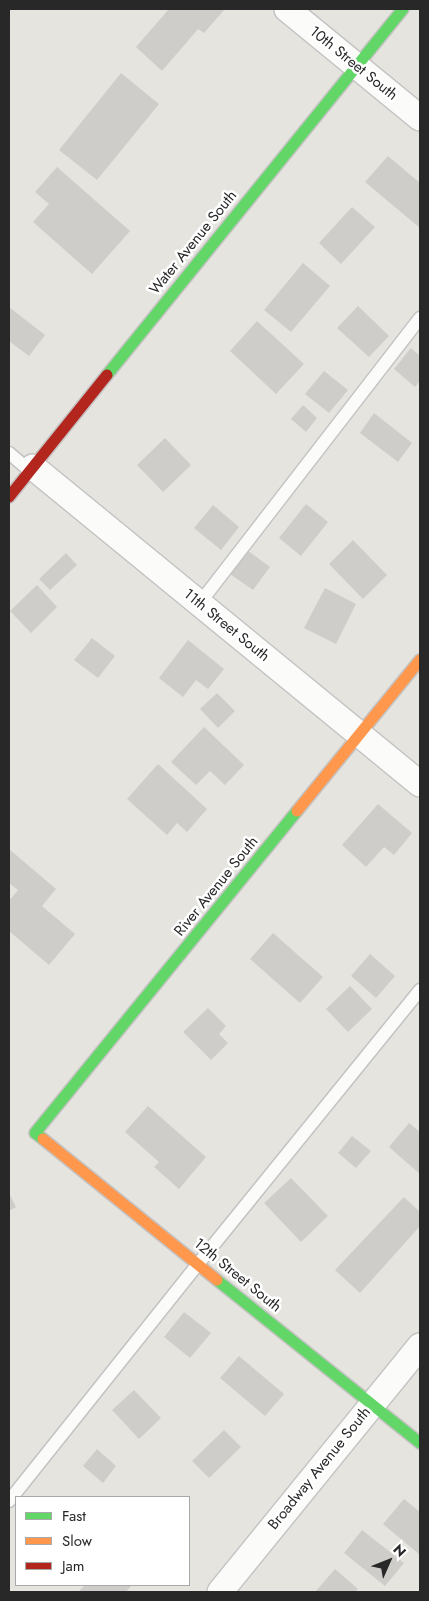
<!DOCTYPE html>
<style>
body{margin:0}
#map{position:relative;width:429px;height:1601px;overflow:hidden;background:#e6e4de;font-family:Jost,sans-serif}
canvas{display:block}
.frame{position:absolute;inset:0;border:10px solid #282828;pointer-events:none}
.legend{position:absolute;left:15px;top:1496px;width:175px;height:90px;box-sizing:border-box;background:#fff;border:1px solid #a9a9a9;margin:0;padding:6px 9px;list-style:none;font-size:15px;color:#282828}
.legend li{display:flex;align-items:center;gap:10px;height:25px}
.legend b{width:25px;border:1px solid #a9a9a9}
.north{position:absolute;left:364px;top:1536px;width:50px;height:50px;-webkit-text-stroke:4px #fff;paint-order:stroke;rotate:46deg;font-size:14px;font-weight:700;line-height:20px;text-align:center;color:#282828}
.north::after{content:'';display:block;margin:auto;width:18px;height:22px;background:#282828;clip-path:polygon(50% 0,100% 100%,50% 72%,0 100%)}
</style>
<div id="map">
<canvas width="429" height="1601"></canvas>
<div class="frame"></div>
<ul class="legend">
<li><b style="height:6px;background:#63d668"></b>Fast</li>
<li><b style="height:6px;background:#ff974d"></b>Slow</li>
<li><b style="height:6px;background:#b3261e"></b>Jam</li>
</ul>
<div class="north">N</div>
</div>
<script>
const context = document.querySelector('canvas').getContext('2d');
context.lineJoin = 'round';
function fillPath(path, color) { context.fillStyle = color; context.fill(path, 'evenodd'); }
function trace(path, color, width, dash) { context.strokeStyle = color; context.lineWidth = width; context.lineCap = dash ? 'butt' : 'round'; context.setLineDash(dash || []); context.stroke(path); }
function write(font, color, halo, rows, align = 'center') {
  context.font = font + ' Jost,sans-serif'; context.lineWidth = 5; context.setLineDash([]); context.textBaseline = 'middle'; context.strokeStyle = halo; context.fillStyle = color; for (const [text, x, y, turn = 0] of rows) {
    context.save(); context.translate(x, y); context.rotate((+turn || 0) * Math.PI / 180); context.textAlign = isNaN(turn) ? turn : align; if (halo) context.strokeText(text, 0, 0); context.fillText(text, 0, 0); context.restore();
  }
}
const building = new Path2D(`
 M169,9H225L204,33L198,29L162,71L136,47Z
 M121,73L159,104L97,180L59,150Z
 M388,156L420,183V228L365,182Z
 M57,167L130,231L92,274L33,222L49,204L35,192Z
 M352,207L375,227L341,264L319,243Z
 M303,263L330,286L291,332L264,310Z
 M358,306L389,336L369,357L337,328Z
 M9,307L45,335L29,356L9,341Z
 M257,321L304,364L276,394L230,351Z
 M411,348L420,356V381L415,387L394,369Z
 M324,371L348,390L329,413L305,394Z
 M303,405L317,418L306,432L291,419Z
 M374,413L412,443L398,462L360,433Z
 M165,438L191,465L163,492L137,465Z
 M306,504L328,522L301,556L279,538Z
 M213,505L239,527L221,550L194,528Z
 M353,540L387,575L363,599L329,564Z
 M247,550L270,567L253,590L230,574Z
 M66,553L77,565L50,590L39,579Z
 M37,585L57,607L31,633L10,611Z
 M325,588L356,604L336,644L304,628Z
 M92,638L115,656L98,678L74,660Z
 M188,640L224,669L208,689L196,680L183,697L159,678Z
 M217,693L235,711L218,728L200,709Z
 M204,727L244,765L225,785L210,771L196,785L171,762Z
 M158,764L207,809L187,832L177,823L167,835L127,799Z
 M378,804L412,833L394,855L384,847L366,867L342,845Z
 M9,849L56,889L42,906L75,934L49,965L9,931V901L18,890L9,883Z
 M273,933L323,977L300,1003L250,959Z
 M370,954L395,976L376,998L351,976Z
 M350,986L372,1009L348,1032L326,1009Z
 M208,1008L226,1026L219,1034L228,1043L211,1060L183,1032Z
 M148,1106L206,1157L179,1189L154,1167L159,1162L125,1132Z
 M409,1123L420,1132V1174L389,1147Z
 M352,1136L371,1151L356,1168L338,1153Z
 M291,1178L328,1216L301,1242L264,1203Z
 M9,1193L16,1207L9,1211Z
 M404,1197L420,1212V1226L360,1293L335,1270Z
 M184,1312L211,1333L190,1358L164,1337Z
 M239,1356L284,1394L265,1416L220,1378Z
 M134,1390L161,1418L139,1439L112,1410Z
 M224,1430L241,1447L209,1478L192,1461Z
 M97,1449L116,1466L103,1483L83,1466Z
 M404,1499L420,1512V1555L383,1524Z
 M362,1530L404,1563L385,1586L344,1553Z
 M335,1569L358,1589L355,1592H315Z
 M85,1585H132L126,1592H78Z`);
const lane = new Path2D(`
 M9,453L30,471
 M199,604L420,318
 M9,1501L198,1264L420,990`);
const street = new Path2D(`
 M287,9L420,118
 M33,467L420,784
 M220,1592L420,1346`);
const fast = new Path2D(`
 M107,375L403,9
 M43,1139L35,1133L297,811
 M217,1280L420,1443`);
const slow = new Path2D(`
 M297,811L420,660
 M43,1139L217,1280`);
const jam = new Path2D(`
 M9,497L107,375`);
const streetNames = [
 ["10th Street South",353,64,39],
 ["Water Avenue South",194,243,-51],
 ["11th Street South",226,626,39],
 ["River Avenue South",217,887,-51],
 ["12th Street South",237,1276,39],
 ["Broadway Avenue South",320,1469,-51]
];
fillPath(building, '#cfcdc9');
trace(lane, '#c4c3c3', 15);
trace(street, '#c4c3c3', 28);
trace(fast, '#c4c3c3', 14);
trace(slow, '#c4c3c3', 14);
trace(jam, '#c4c3c3', 14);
trace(lane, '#fbfbfa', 12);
trace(street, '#fbfbfa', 25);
trace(fast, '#63d668', 11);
trace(slow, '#ff974d', 11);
trace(jam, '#b3261e', 11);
write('15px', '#282828', '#fff', streetNames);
</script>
